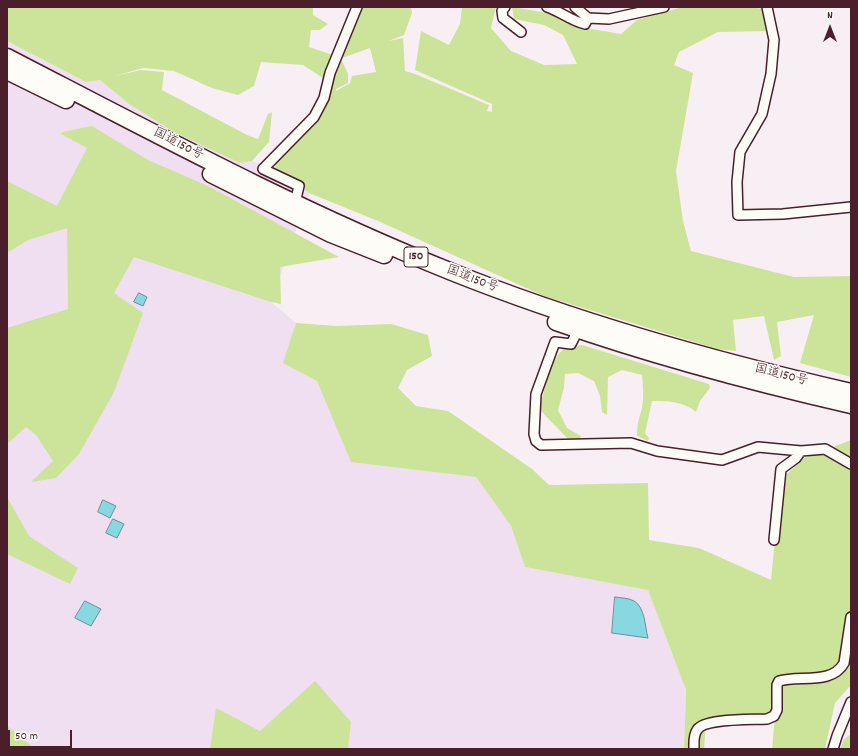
<!DOCTYPE html>
<meta charset="utf-8">
<style>
body{margin:0}
#map{position:relative;width:858px;height:756px;overflow:hidden;background:#f7eff4;font-family:Dekko,sans-serif}
canvas{display:block}
.frame{position:absolute;inset:0;border:8px solid #4a1f2b;pointer-events:none}
.north{position:absolute;left:810px;top:8px;width:40px;height:40px;-webkit-text-stroke:3px #fdfcf7;paint-order:stroke;rotate:0deg;font-size:11px;font-weight:700;line-height:16px;text-align:center;color:#4a1f2b}
.north::after{content:'';display:block;margin:auto;width:14px;height:18px;background:#4a1f2b;clip-path:polygon(50% 0,100% 100%,50% 72%,0 100%)}
.scale{position:absolute;left:8px;top:730px;width:64px;height:18px;box-sizing:border-box;border:2px solid #4a1f2b;border-top:0;padding-left:5px;font-size:12px;line-height:14px;white-space:nowrap;color:#4a1f2b;-webkit-text-stroke:3px #fdfcf7;paint-order:stroke}
</style>
<div id="map">
<canvas width="858" height="756"></canvas>
<div class="frame"></div>
<div class="north">N</div>
<div class="scale">50 m</div>
</div>
<script>
const context = document.querySelector('canvas').getContext('2d');
context.lineJoin = 'round';
function fillPath(path, color) { context.fillStyle = color; context.fill(path, 'evenodd'); }
function trace(path, color, width, dash) { context.strokeStyle = color; context.lineWidth = width; context.lineCap = dash ? 'butt' : 'round'; context.setLineDash(dash || []); context.stroke(path); }
function write(font, color, halo, rows, align = 'center') {
  context.font = font + ' Dekko,"Klee One",sans-serif'; context.lineWidth = 3; context.setLineDash([]); context.textBaseline = 'middle'; context.strokeStyle = halo; context.fillStyle = color; for (const [text, x, y, turn = 0] of rows) {
    context.save(); context.translate(x, y); context.rotate((+turn || 0) * Math.PI / 180); context.textAlign = isNaN(turn) ? turn : align; if (halo) context.strokeText(text, 0, 0); context.fillText(text, 0, 0); context.restore();
  }
}
const built = new Path2D(`
 M7,41L86,82L100,80L129,104L174,132L240,162L252,161L274,169L309,193L271,302L296,323L293,332L386,466L476,477L511,526L525,567L643,588L648,590L686,690L684,749H7Z`);
const green = new Path2D(`
 M7,7H313V15L328,24L320,30H311L309,47L333,55L326,80L303,65L261,62L254,86L238,95L212,88L174,71L143,68L115,76L141,70L164,72L162,90L247,135L258,139L268,114L272,112L269,142L252,161L240,163L174,132L129,104L100,80L86,82L7,41Z
 M360,7H411L412,13L404,35L389,41L403,38L405,71L415,74L489,105L487,111L492,112V104L415,70L421,31L449,45L460,24L462,7H496L491,28L511,51L544,65L577,64L563,35L544,25L514,19L512,7L542,12L576,22L580,27L621,34L637,20L679,8L678,7H749L764,9L771,31L718,32L679,52L674,65L693,73L676,171L683,221L691,251L794,277L851,276V377L800,363L814,315L777,322L781,356L774,360L764,316L733,320L736,351L717,349L544,296L378,221L309,193L274,169L281,155L316,121L334,65L342,61L348,74V83L336,89V91L350,83L352,76L376,72L370,48L342,58L337,62Z
 M92,126L148,160L208,186L339,257L280,267L281,304L271,302L134,257L114,293L143,313L114,392L79,454L56,478L31,482L53,461L36,435L26,427L7,444V328L68,309L67,228L28,240L7,253V181L57,206L87,148L61,134L62,132Z
 M296,323L337,326L391,324L428,335L432,356L407,370L398,388L416,406L448,411L532,469L549,485L648,483L649,540L699,548L771,580L774,549L787,474L804,458L851,440V685L835,703L825,749H772L775,717L706,722L704,749H684L686,690L648,590L525,567L511,526L476,477L351,462L317,381L283,363Z
 M582,345L709,384L710,388L700,401L696,412C683,401 668,401 652,401L645,433L649,438L648,441L637,436C637,424 639,419 642,408C644,397 643,386 642,375L622,370L608,377L607,415L602,412L600,396L594,381L578,373L565,374L564,388L558,410L567,428L581,436L580,439H568L540,410C543,394 550,355 566,348C570,346 577,346 582,345Z
 M7,497L29,536L78,568L70,584L7,554Z
 M315,681L351,722L348,749H210L216,708L260,731Z
 M7,726L35,749H7Z
 M851,734V749H840L844,739Z`);
const water = new Path2D(`
 M139,293L147,297L143,306L134,302Z
 M103,500L116,506L110,518L98,512Z
 M113,519L124,524L117,538L106,533Z
 M615,597C621,598 629,598 634,601C645,607 645,627 648,638L612,633Z
 M85,601L101,609L91,626L75,618Z`);
const minor = new Path2D(`
 M505,7L502,11L503,18L521,32
 M547,7C560,11 571,21 585,24L588,18
 M575,7L588,18L609,19L664,7
 M767,7L774,40L771,74L762,114L740,152L737,182L738,215L783,214L851,207
 M295,203L299,186L263,169L314,117L324,98L330,73L357,7
 M578,330L571,344L555,342L536,394L534,434L536,441L541,445L631,443L657,451L722,460L758,447L801,451L825,449L851,464
 M774,540L781,469L796,458L801,451
 M694,749C694,743 693,736 697,730C704,718 752,720 767,719L774,716L777,710V685L779,681C800,675 832,685 844,663L851,617
 M833,749L837,736L851,702`);
const trunk = new Path2D(`
 M7,57C154,133 299,211 452,272C582,324 715,361 851,392
 M7,71L66,100
 M211,174L331,234L384,255
 M556,322C653,356 751,382 851,405`);
const shields = [
 [416,257,24]
];
const shieldNames = [
 ["150",416,257]
];
const streetNames = [
 ["国道150号",178,145,27],
 ["国道150号",472,280,21],
 ["国道150号",781,376,14]
];
fillPath(built, '#efdff0');
fillPath(green, '#cce499');
fillPath(water, '#87d8e0');
trace(water, '#6f8e98', 1);
trace(minor, '#4a1f2b', 12);
trace(trunk, '#4a1f2b', 19);
trace(minor, '#fdfcf7', 9);
trace(trunk, '#fdfcf7', 16);
for (const [x, y, w] of shields) { const box = new Path2D(); box.roundRect(x - w / 2, y - 10, w, 20, 3); context.fillStyle = '#fdfcf7'; context.fill(box); trace(box, '#4a1f2b', 1); }
write('bold 12px', '#4a1f2b', null, shieldNames);
write('13px', '#4a1f2b', '#fdfcf7', streetNames);
</script>
